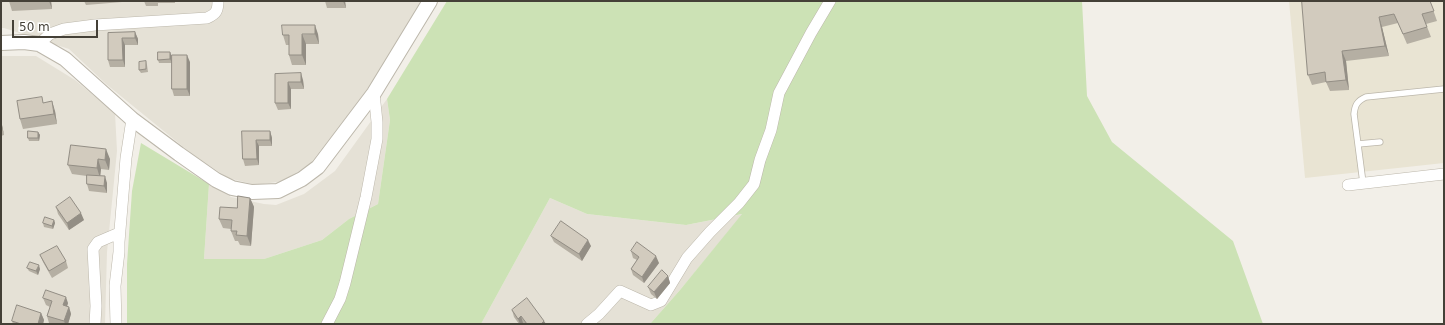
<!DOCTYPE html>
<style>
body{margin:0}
#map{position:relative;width:1445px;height:325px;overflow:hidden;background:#f2efe8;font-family:"DejaVu Sans",sans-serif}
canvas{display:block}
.frame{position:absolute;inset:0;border:2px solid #444037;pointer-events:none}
.scale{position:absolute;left:12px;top:20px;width:86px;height:18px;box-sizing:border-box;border:2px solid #444037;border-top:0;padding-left:5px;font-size:12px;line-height:14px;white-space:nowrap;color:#444037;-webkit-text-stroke:3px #fff;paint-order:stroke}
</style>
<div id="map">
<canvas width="1445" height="325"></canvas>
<div class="frame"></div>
<div class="scale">50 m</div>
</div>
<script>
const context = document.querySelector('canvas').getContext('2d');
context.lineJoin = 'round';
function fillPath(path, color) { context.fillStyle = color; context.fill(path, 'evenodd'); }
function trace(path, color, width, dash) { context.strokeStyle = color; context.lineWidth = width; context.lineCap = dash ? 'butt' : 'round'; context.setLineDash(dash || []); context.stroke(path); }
const residential = new Path2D(`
 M1,1H426L376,83L363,95L310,164L283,181L256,185L228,178L192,154L106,84L69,49L4,28H1Z
 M1,56H36L75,80L115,113L117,151L107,252L105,324H1Z
 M387,99L390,120L378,204L349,219L322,240L264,259H204L209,184L231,197L264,204L276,205L304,194L335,171Z
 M550,198L587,214L686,225L743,214L680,290L650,324H481Z`);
const education = new Path2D(`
 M1289,1H1444V163L1305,178Z`);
const green = new Path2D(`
 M447,1H1082L1087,96L1112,142L1233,241L1263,324H650L680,290L742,214L686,225L587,214L550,198L481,324H127V264L132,191L141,143L209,184L204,259H264L322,240L349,219L378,204L390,120L387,99Z`);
const service = new Path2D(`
 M1358,144L1380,142
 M1363,183L1354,114C1355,105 1357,101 1366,97L1444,89`);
const minor = new Path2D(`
 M39,44L50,34L64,29L95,25L207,18C216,14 218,11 218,1
 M1348,185L1444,174
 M95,324L96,306L93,249L98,242L119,233
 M116,324L115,286L119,252V242L126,158L132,119
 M327,324L340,299L345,283L366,197L377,139V122L374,93
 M587,324L599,314L620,291L651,305L661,301L687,258L710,232L739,203L754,184L760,160L771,130L779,93L811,33L830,1`);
const tertiary = new Path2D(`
 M1,43L24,42L39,44L65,59L132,119L179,154L216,180L232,188L252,192L278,191L302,179L318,167L374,93L430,1`);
const wall = new Path2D(`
 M9,1H51L52,9L12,11Z
 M84,1H122V2L86,5Z
 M144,1H175V3H158V6H146Z
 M325,1H345L346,8H327Z
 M1302,1H1430L1437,21L1426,24L1431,37L1407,44L1398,23L1382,27L1389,56L1346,61L1349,90L1330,91L1326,82L1312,85L1308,75Z
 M135,32L138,39V45H125V67H110L108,60V33Z
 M318,34L319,44H306V65H292L289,55V45H286L283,35Z
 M170,52L171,55L172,63H159L158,60Z
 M146,61L147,65L148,72L141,73L139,70Z
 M190,62V96H174L172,89Z
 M275,74L303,80L304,89H291V109L278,110L275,103Z
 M44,103L55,111L57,124L23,129L20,119Z
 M1,120L4,135L1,136Z
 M242,131H270L272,138V146H259V165L245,166L243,159Z
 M38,132L40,135L39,141H29L28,138Z
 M71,145L110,159L109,170L101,169L100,176L107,183V193L89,191L87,184V176L72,174L68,165Z
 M250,198L254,207L251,246L240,245L238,241H235L231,231V229L223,228L219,219L237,208Z
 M56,207L84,220L69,230L58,214Z
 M54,220L55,223L53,229L44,227L43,223Z
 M551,236L591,246L582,261L554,242Z
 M631,251L659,263L644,283L633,275L631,269L637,260L633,258Z
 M40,255L66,261L68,268L52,278L43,262Z
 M27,268L40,269L38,275L29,271Z
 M668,276L670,283L657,299L651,294L648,287Z
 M43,298L68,303L67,307H69L71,314L68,324H54L49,323L47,316L50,307L46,305Z
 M512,310L546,324H524L523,323L522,324H519L514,317Z
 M41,313L44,320L43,324H13L12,321Z`);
const shadedWall = new Path2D(`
 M49,1H51L52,9Z
 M343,1H345L346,8Z
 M1379,17L1382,27L1389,56L1385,46Z
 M315,25L318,34L319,44L315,34Z
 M135,32L138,39V45L135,38Z
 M302,34L306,44V65L302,55Z
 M122,38L125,45V67L123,60Z
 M1342,51L1346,61L1349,90L1346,80Z
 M170,52L171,55L172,63L170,59Z
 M187,55L190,62V96L187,89Z
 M301,73L303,80L304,89L301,82Z
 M288,82L291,89V109L288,103Z
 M52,101L55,111L57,124L54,114Z
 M1,120L4,135L2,128Z
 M270,131L272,138V146L270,140Z
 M38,132L40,135L39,141L38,138Z
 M256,140L259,146V165L257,159Z
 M106,149L110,159L109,170L105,160Z
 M98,159L101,169L100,178L97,168Z
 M105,176L107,183V193L104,186Z
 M250,198L254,207L251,246L247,236Z
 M1,200L2,203L1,208Z
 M81,213L84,220L69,230L67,223Z
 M54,220L55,223L53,229L52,226Z
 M588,240L591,246L582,261L579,254Z
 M656,256L659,263L644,283L642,277Z
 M39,265L40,269L38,275L36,271Z
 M668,276L670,283L657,299L654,292Z
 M66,297L68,303L65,312L63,305Z
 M69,307L71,314L68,324H65L64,321Z
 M41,313L44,320L43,324H38Z
 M521,316L523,323L522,324H520L518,319Z
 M544,321L546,324H541Z`);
const building = new Path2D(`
 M1302,1H1430L1434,11L1422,14L1427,27L1403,34L1394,14L1379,17L1385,46L1342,51L1346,80L1326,82L1325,72L1308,75Z
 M282,25H315V34H302V55H289V35H283Z
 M135,32V38H122L123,60H108V33Z
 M158,52H170V59L158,60Z
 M172,55H187V89H172Z
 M146,61V69L139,70V62Z
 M301,73V82H288V103H275V74Z
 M42,97L43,103L52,101L54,114L20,119L17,101Z
 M28,131L38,132V138H28Z
 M242,131H270V140H256L257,159H243Z
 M71,145L106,149L105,160L98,159L97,168L68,165Z
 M87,175L105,176L104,186L87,184Z
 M238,196L250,198L247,236L236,235L237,231H231L232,220L219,219L220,207L237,208Z
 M70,197L81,213L67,223L56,207Z
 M45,217L54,220L52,226L43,223Z
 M561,221L588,240L579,254L551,236Z
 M637,242L656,256L642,277L631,269L639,257L631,251Z
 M57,246L66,261L49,271L40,255Z
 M30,262L39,265L36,271L27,268Z
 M662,270L668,276L654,292L648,287Z
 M46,290L66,297L63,305L69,307L64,321L47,316L52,301L43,298Z
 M527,298L544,321L541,324H527L521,316L518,319L512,310Z
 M17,305L41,313L38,324H21L12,321Z`);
fillPath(residential, '#e5e1d6');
fillPath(education, '#e9e4d3');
fillPath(green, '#cce2b5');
trace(service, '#bcb7ab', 7);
trace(minor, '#bcb7ab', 12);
trace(tertiary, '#bcb7ab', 16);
trace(service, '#fff', 5.5);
trace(minor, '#fff', 11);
trace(tertiary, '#fff', 14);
fillPath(wall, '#b5afa3');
fillPath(shadedWall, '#938e85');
fillPath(building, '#d2cbbe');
trace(building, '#938e85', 1);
</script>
